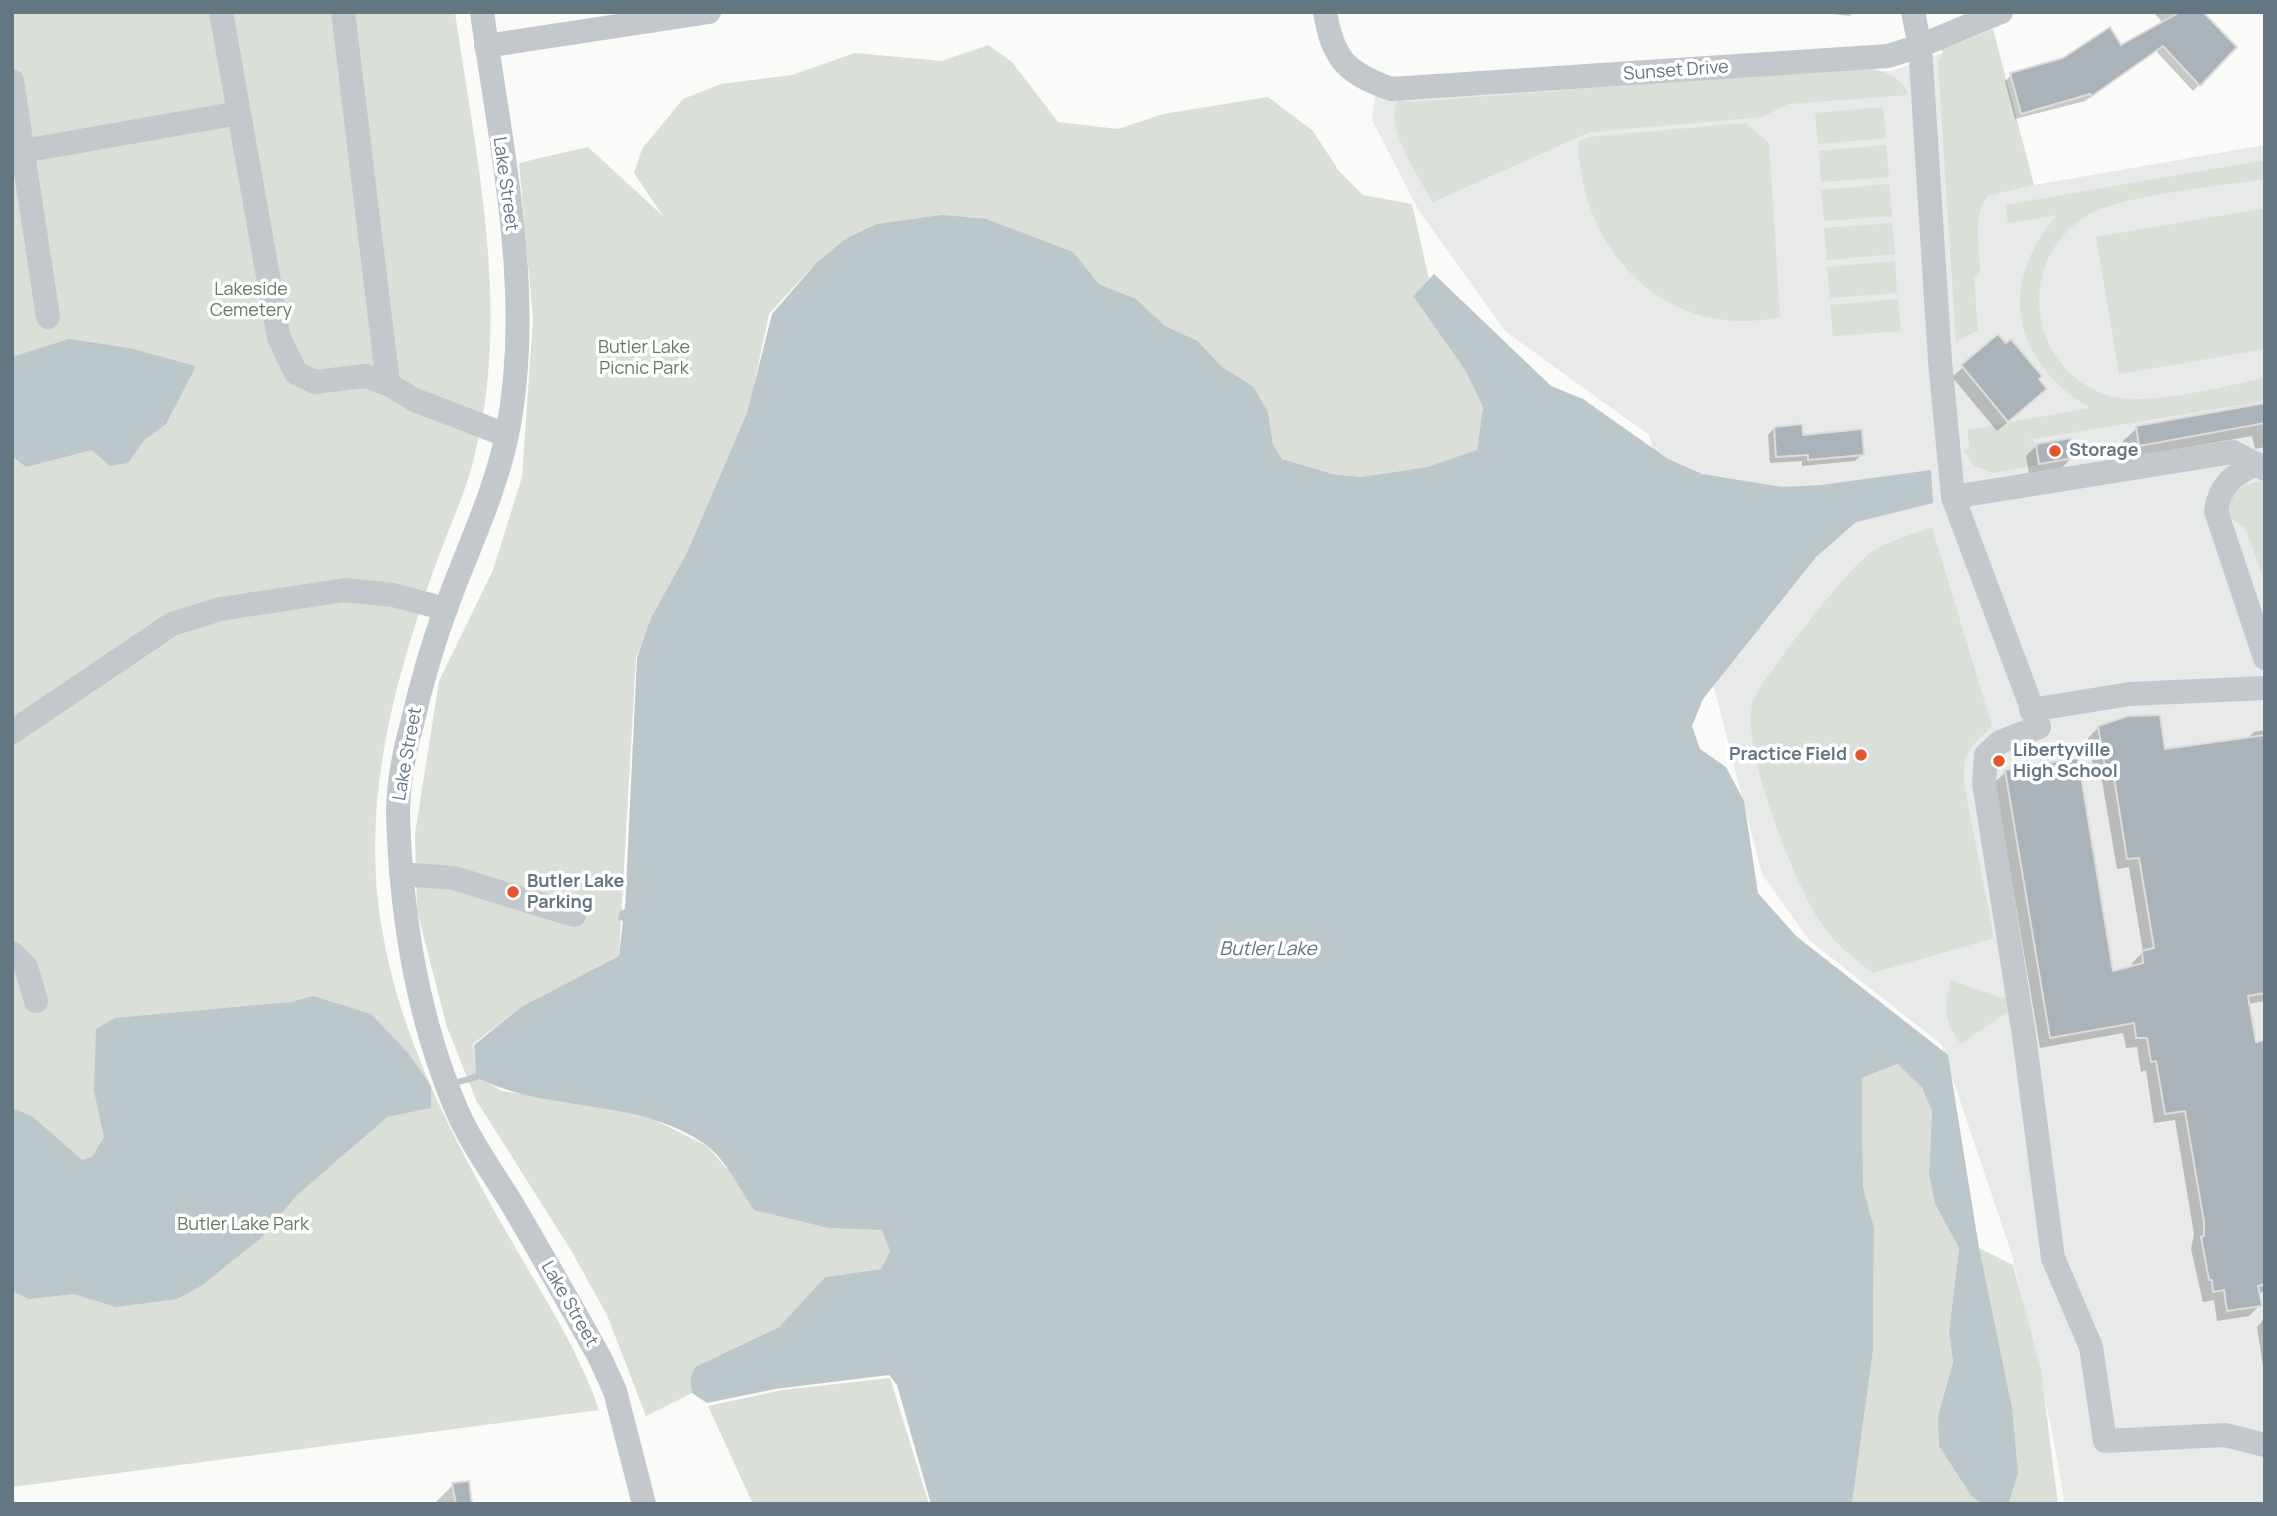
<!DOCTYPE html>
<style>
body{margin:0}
#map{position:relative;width:2277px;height:1516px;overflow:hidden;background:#fafaf8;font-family:Manrope,sans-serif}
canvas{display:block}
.frame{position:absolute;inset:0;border:14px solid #657683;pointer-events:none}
</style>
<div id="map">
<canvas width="2277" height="1516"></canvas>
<div class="frame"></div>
</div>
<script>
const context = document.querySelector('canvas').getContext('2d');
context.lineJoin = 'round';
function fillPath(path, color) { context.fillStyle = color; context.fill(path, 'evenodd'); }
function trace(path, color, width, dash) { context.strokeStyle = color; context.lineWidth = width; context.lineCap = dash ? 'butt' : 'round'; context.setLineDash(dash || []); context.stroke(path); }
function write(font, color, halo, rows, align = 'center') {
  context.font = font + ' Manrope,sans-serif'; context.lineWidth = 7; context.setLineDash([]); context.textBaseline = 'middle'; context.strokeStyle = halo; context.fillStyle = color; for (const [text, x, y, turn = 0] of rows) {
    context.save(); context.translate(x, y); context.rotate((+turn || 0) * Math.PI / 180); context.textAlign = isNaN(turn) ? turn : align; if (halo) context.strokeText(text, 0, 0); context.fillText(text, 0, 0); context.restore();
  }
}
const built = new Path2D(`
 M1994,35L2034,185L2265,145V1504H2065L2050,1421L2012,1255L1941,1044L1809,940L1762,874L1649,435L1506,332L1419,211L1372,120L1375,96L1891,71Z`);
const green = new Path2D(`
 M12,12H455C476,158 512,312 474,458C465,495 447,532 434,569C393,686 361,803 382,929C400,1040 456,1144 511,1240C543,1296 578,1348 599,1410L12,1487Z
 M1993,29L2034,185L1988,196C1972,210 1980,252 1980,272L1974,279L1978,330L1956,342L1938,62L1943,52L1941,50Z
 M988,45L1012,62L1058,122L1118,129L1163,114L1268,97L1313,131L1339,171L1363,195L1412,204L1429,279L1413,296L1465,370L1483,407L1477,451L1427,467L1361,477L1333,474L1282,459L1273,444L1268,412L1253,386L1222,367L1198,341L1165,326L1136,299L1099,284L1072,252L987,219L847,238L818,261L769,314L748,413L688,552L636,657L619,956L521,1007L473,1044L476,1076L502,1091L592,1104L655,1120L707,1146L726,1168L829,1228L882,1229L890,1251L881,1269L825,1277L779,1327L695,1367L690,1379L692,1393L646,1416L607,1315L569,1247L476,1100L447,1027L417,911L415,834L439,681L493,570L522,477L533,319L519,163L588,147L663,216L634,173L642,149L683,99L721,84L792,75L855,53L942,61Z
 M1863,67C1882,71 1901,75 1909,95L1788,104L1762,117L1590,132L1433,202C1421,181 1381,122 1399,100L1412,102Z
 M1883,107L1886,138L1818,144L1815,113Z
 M1746,123L1769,143L1780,317C1665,341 1581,251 1578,142L1589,137Z
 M1886,145L1889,177L1821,182L1819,151Z
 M2265,160V179C2221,186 2122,195 2088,215C2015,258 2026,368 2107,395C2150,408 2221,386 2265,378V401L2027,440L2034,441L2038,465L1994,473L1974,466L1964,450L1970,449L1967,430L2090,408C2012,361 1997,284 2057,215L2008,223L2005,205Z
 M1889,184L1892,216L1824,221L1821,190Z
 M2265,208V349L2119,374L2096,237Z
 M1892,223L1895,254L1827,260L1824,228Z
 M1895,261L1897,293L1830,298L1827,267Z
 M1898,299L1901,331L1833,336L1830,305Z
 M2260,481L2265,482V583L2245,527L2231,519L2227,512C2233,492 2239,485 2260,481Z
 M1932,528L1992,726C1970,747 1962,752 1964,784L1994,938L1873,973C1855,959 1837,946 1823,926C1797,890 1738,743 1753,701C1762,678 1844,575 1864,558C1882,542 1910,535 1932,528Z
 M1951,980L2001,998L2009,997L2012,1012L2004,1014L1961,1044C1944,1023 1943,1004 1951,980Z
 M1899,1064L1922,1088L1932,1111L1929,1175L1935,1204L1959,1248L1949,1331L1953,1362L1938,1416L1973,1498L1984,1504H1852L1873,1351L1874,1227L1863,1187L1862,1078Z
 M1979,1248L2013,1265L2041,1370L2058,1504H2006L2009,1502Z
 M890,1378L929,1504H753L708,1406L782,1390Z`);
const water = new Path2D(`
 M942,215L987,219L1073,252L1099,284L1136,299L1165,326L1198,341L1222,367L1253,386L1268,412L1273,444L1282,459L1333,474L1361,477L1427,467L1477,450L1483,407L1465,370L1413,296L1434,274L1551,386L1583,399L1668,459L1702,474L1782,487L1821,485L1931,470L1933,503L1856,522L1816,557L1703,699L1692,726L1700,749L1726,767L1744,801L1758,893L1796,936L1948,1055L1979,1248L2012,1408L2018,1473L2009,1502L1984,1504L1973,1498L1939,1446L1938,1416L1953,1362L1949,1331L1959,1248L1935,1204L1929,1175L1932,1111L1922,1088L1898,1064L1862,1078L1863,1187L1874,1227L1873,1351L1852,1504H931L897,1385L889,1375L775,1389L707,1403L692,1393L690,1379L695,1367L779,1327L825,1277L881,1269L890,1251L882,1230L829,1228L754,1210C740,1189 726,1160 706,1145C638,1096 546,1114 476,1077L474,1045L521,1007L619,956L623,921L618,919L620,911L625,909L637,658L651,618L687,553L747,413L772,314L818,261L847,238L877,224Z
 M69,339L129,348L196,366L166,424L144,440L128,463L110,466L92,450L26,467L12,456V357Z
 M313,996L371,1014L408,1053L431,1086V1108L387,1117L295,1197L262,1237L201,1286L177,1299L116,1307L74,1294L29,1299L12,1291V1108L32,1116L82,1160L92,1157L104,1137L94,1091L96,1029L115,1018L291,1002Z`);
const shadow = new Path2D(`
 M1815,12H1853L1850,16Z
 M2153,12H2201L2235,47L2193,91L2156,51L2085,101L2015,119L2005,81L2011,75L2120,47L2163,23Z
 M1998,336L2034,400L1997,431L1952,377Z
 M2265,405V447L2255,449L2252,436L2126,458L2123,441L2137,428Z
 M1774,428L1802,436L1862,454L1855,461L1802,466V461L1770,463L1768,435Z
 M2037,445L2072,457L2062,468L2029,474L2026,456Z
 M2099,727L2164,751L2246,740L2254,732L2265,730V1001L2247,1004L2255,1044L2265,1042V1292L2258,1293L2260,1305L2249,1316L2217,1321L2214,1300L2203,1302L2191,1249L2194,1234L2175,1120L2154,1123L2146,1070L2141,1072L2137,1047L2126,1048L2123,1033L2040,1048L1995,782L2006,772L2112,973L2133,968L2132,963L2143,952L2129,867L2117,869L2101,775L2095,776L2088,738Z
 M2263,1320H2265V1380L2257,1327Z
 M453,1485L470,1504H434Z`);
const stream = new Path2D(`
 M451,1084L476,1077`);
const building = new Path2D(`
 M2180,12H2203L2237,47L2200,86L2163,46L2092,96L2090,94L2021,114L2010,73L2063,58L2110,27L2121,45Z
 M1998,334L2006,343L2011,339L2042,376L2039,379L2047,389L2008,422L1961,365Z
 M2265,403V423L2139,446L2136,426Z
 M1802,424L1803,435L1862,429L1864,455L1808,460V455L1776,457L1774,427Z
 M2071,438L2074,458L2039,464L2036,444Z
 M2160,715L2165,749L2265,735V993L2248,996L2256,1042L2265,1040V1284L2258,1286L2262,1306L2227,1311L2224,1290L2213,1292L2212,1280H2209L2201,1237L2204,1236V1222L2185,1111L2165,1114L2156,1061L2151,1062L2147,1038H2136L2134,1023L2050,1038L2005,770L2078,758L2113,971L2143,963L2142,951L2154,948L2139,858L2127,859L2112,765L2105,767L2098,726L2128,716Z
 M469,1481L472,1504H456L452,1483Z`);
const minor = new Path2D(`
 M221,12L279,338L296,373L315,382L365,376L388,384
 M343,12L388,384L415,400L506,435
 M482,12C501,150 535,296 507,435C494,496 467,550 446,608C432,646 421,685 412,724C404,753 398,784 398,815C401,913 417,1015 455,1106C469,1140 493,1173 512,1204C542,1255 571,1306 600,1358L615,1391L644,1504
 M1325,12C1333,60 1347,73 1391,89L1888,56L1920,46L2001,12
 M1913,12L1920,46L1940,361L1953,497
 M486,46L709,12
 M12,81L48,317
 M12,153L239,113
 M2257,464C2233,474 2220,485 2216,511L2265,658
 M2265,469L2233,452L1953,497L2039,727L2000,742L1986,755L1984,783L2024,1035L2053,1258L2091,1347L2105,1441L2225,1435L2265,1445
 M2031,710L2130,694L2265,688
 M12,732L172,624L220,609L345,590L393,595L446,609
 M401,874L454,878L574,915
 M12,953L26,967L36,1001`);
const markers = [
 [2055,451,7,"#e4572e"],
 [1861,755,7,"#e4572e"],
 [1999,761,7,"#e4572e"],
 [513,892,7,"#e4572e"]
];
const streetNames = [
 ["Sunset Drive",1676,71,-4],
 ["Lake Street",505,184,82],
 ["Lake Street",408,754,-80],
 ["Lake Street",569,1304,60]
];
const parkNames = [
 ["Lakeside",251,290],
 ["Cemetery",251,311],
 ["Butler Lake",644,348],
 ["Picnic Park",644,369],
 ["Butler Lake Park",243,1225]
];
const poiNames = [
 ["Storage",2069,451],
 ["Libertyville",2013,751],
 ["High School",2013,772],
 ["Practice Field",1847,755,"right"],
 ["Butler Lake",527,882],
 ["Parking",527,903]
];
const waterNames = [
 ["Butler Lake",1268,950]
];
fillPath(built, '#e8e9e9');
fillPath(green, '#dadfd7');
fillPath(water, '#bbc7cb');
fillPath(shadow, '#0003');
trace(stream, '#bbc7cb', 6);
fillPath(building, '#aab3b9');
trace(building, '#dcdcda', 2);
trace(minor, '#c3c8cc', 24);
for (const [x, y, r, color] of markers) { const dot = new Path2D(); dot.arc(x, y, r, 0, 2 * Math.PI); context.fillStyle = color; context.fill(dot); trace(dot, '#fff', 2.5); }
write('18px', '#657683', '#fff', streetNames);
write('18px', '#687a64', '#fff', parkNames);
write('bold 18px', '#657683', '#fff', poiNames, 'left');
write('italic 19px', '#60757c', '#fff', waterNames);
</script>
